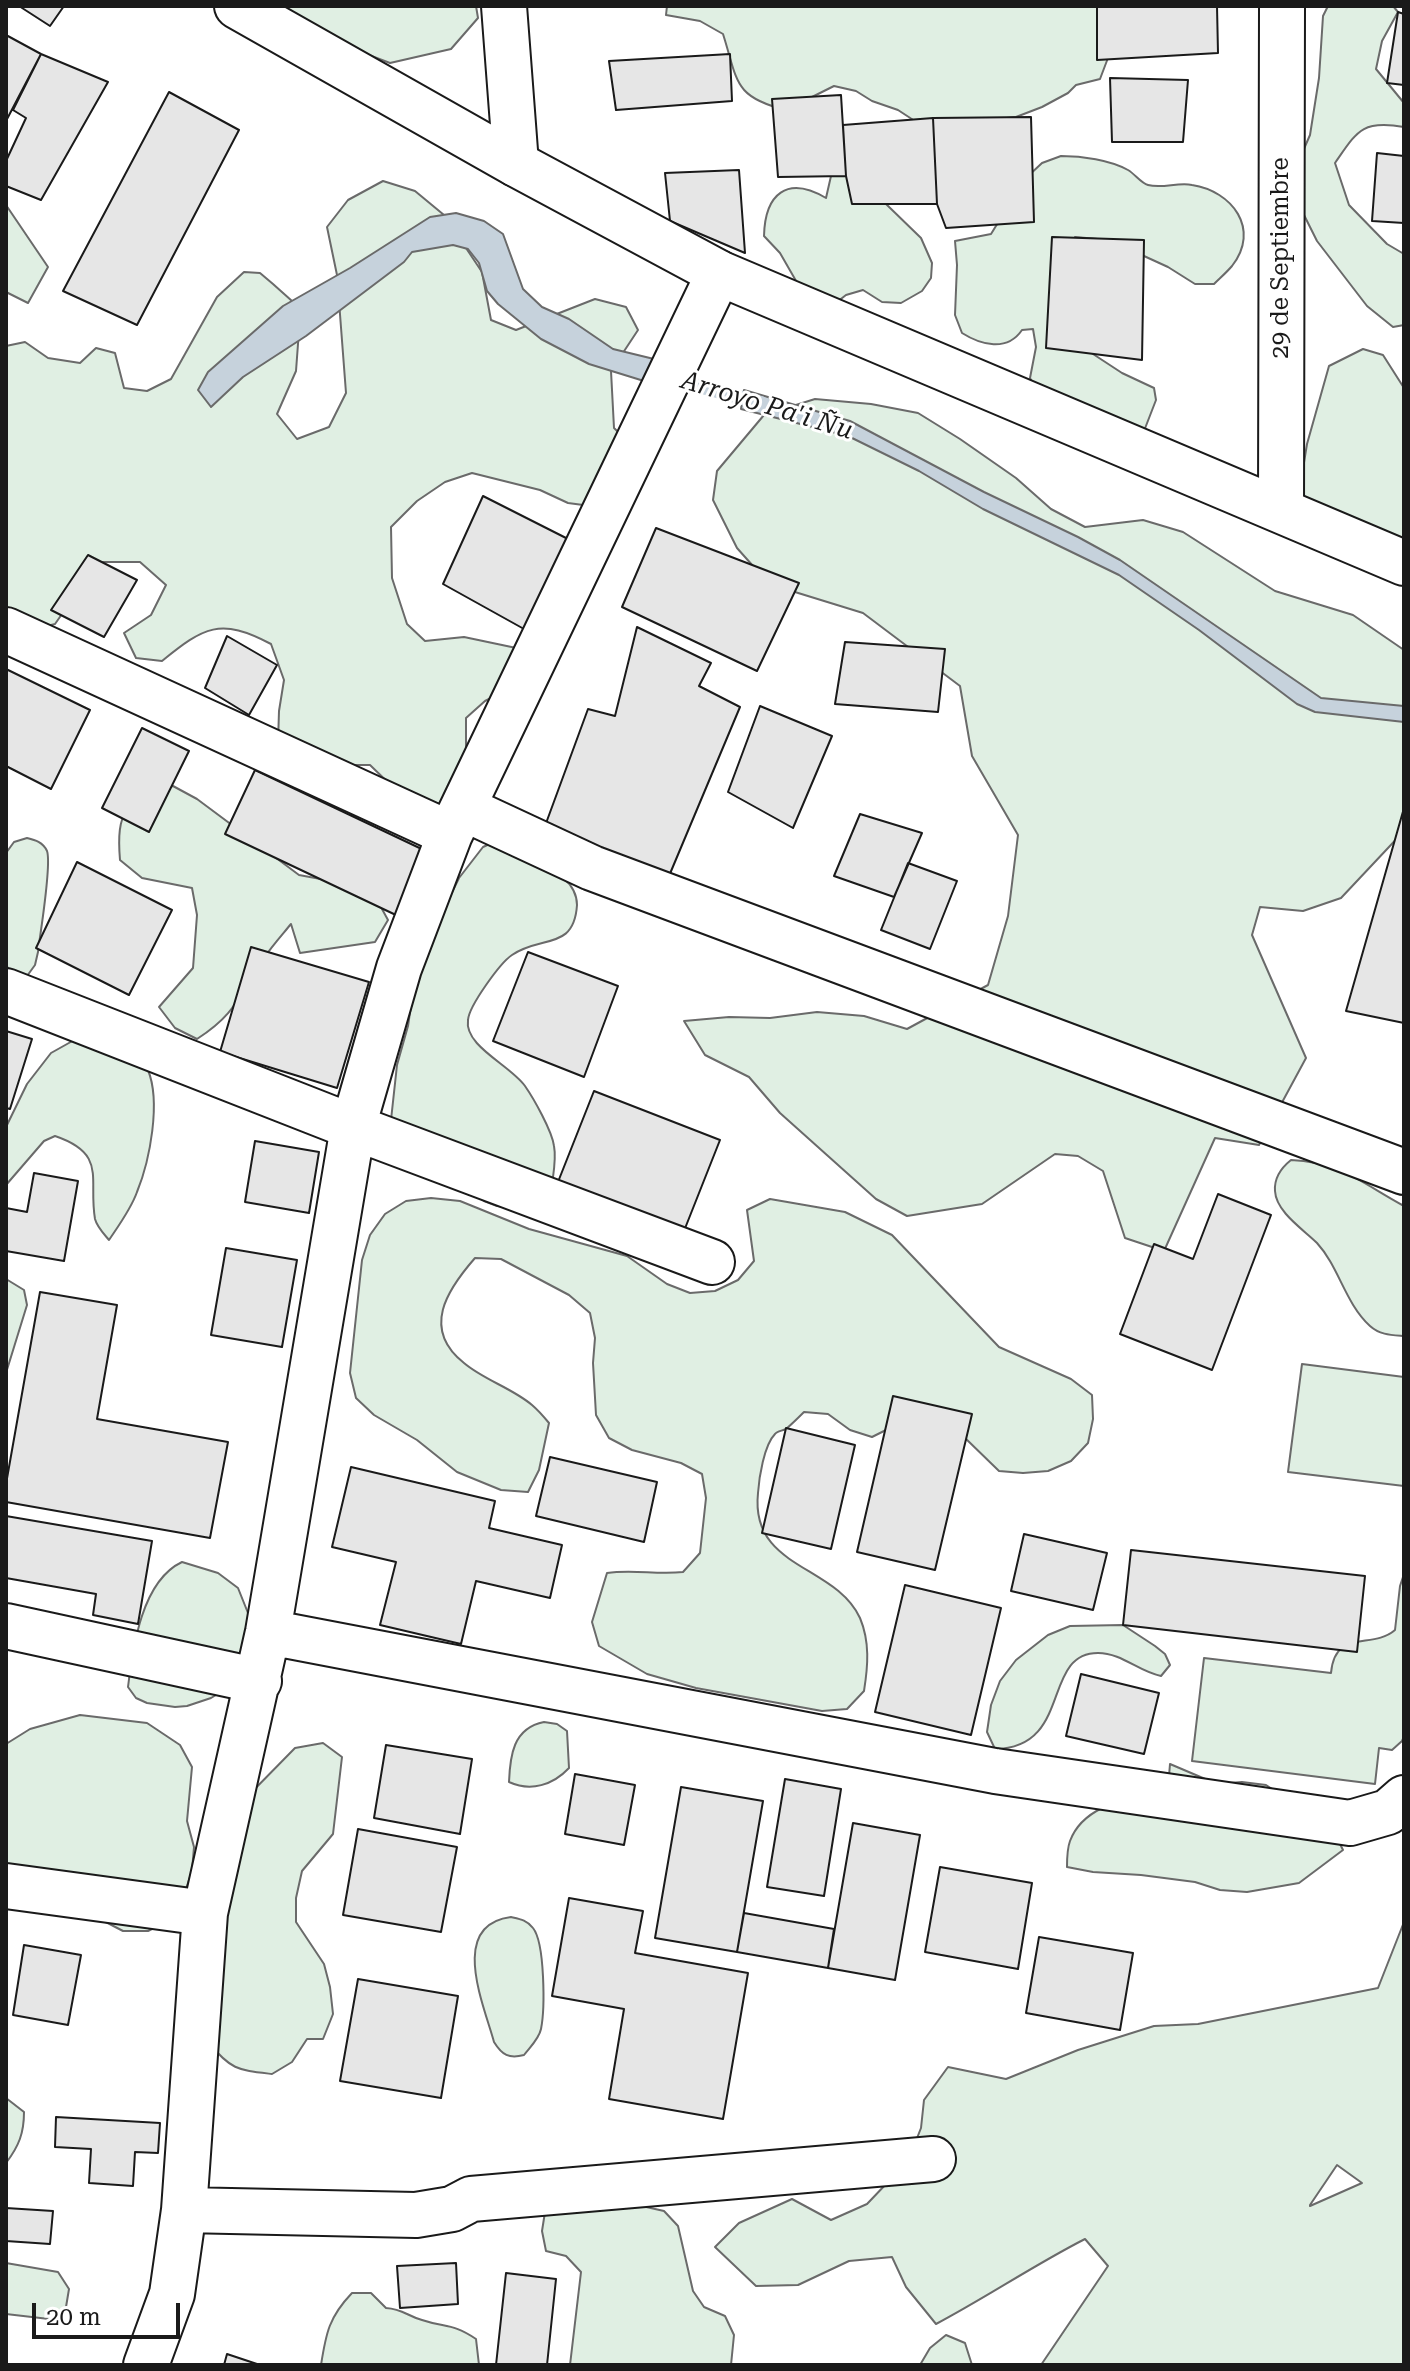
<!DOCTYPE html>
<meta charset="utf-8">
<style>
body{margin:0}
#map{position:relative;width:1410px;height:2371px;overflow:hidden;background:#fff;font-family:"Roboto Serif",serif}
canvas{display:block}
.frame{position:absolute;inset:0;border:8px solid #1a1a1a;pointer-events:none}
.scale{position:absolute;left:32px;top:2303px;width:148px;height:36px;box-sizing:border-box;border:4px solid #1a1a1a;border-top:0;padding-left:10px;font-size:24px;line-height:28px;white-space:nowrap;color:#1a1a1a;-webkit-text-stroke:6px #fff;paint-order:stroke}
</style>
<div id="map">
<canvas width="1410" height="2371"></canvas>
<div class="frame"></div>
<div class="scale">20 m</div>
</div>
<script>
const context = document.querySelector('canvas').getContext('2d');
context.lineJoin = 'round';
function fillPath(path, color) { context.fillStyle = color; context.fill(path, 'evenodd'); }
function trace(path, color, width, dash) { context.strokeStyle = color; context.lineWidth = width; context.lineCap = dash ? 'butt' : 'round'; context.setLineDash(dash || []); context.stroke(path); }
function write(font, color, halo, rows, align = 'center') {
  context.font = font + ' "Roboto Serif",serif'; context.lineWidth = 6; context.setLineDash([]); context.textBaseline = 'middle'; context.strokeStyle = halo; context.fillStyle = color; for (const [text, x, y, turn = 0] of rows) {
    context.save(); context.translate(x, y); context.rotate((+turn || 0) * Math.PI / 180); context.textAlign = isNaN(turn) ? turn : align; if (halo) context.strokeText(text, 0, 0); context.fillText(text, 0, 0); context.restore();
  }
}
const green = new Path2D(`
 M239,6H476L478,18L451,49L390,63Z
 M667,6H1111V50L1100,79L1076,85L1068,93L1042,107L1016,117L924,127L898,110L872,101L856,91L834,86L786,110C733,97 738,81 723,34L700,21L666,15Z
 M1328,6H1393L1398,12L1382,41L1376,69L1404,103V127C1362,120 1358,130 1335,163L1349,205L1387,244L1404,254V325L1393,327L1367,306L1317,241L1304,215L1296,167L1310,135L1319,78L1323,16Z
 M1061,156C1082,156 1110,160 1128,170C1135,174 1141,183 1148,185C1162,189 1178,182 1192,185C1232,191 1261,229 1232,266C1227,272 1220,278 1214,284H1195L1168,267L1109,240L1075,237L1065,261L1071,330L1093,354L1122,373L1154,388L1156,400L1144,431L1037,394L1030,378L1036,347L1033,329L1022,330C1007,352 981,345 962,333L955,315L957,265L955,241L991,234L1025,179L1042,163Z
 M831,176H846L886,204L921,238L932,263L931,278L922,291L901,303L882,302L863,290L846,295L828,309L807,300L780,253L764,236C765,194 787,175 826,198Z
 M383,181L415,191L444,215L482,272L491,320L516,330L595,299L626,307L638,330L611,371L614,428L644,457L648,474L628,494L606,508L568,503L540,490L472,473L445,482L417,501L391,527L392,578L407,624L425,641L464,637L521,649L523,682L485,701L466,718V748L490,784L471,824L399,793L370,765H351L278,743L279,711L284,680L271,644C220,617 204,627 162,661L136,658L124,633L151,615L166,585L140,562H84L76,594L55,624L28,631L9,614L6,606V346L25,342L48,358L80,363L96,348L115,353L124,388L147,391L171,379L217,297L244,272L260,273L273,284L292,301L300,317L296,371L277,414L297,439L329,427L346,393L337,275L327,227L348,200Z
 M6,205L48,267L28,303L6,292Z
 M1363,349L1383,355L1404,388V562L1311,517L1300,487L1307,444L1329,366Z
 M815,399L871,404L918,413L960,439L1016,478L1051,509L1085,527L1143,520L1183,532L1275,591L1353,615L1404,650V831L1341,898L1303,911L1260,907L1252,935L1306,1058L1259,1145L1215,1138L1164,1251L1125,1238L1103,1171L1078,1156L1055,1154L982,1204L907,1216L876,1199L780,1113L749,1077L705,1055L684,1021L729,1017L770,1018L817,1012L864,1016L907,1029L988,985L1008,916L1018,835L972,756L960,686L863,613L769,584L737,548L713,500L717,471L764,415Z
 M173,786L197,799L299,875L353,885L376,898L388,920L375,942L300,953L291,924C282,935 272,946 264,958C237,995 240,1011 197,1039L175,1028L159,1007L193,968L197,915L192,888L142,878L120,860C116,812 125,798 173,786Z
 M27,838C35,840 43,842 47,851C52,865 40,934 38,952L35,965L27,976L15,974L6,966V853L14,842Z
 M494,842C515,853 546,864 564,879C572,885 577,895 577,905C574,951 541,935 512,955C500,963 469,1006 468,1020C464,1046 510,1065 525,1086C534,1099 552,1131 554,1146C557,1161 552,1179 551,1194L524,1209L497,1206L484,1201L417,1153L391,1120L397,1065L408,1026L415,978L441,915L459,878L483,847Z
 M76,1039L148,1070C161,1102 150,1160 137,1192C131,1209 119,1225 109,1240C104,1234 97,1227 95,1219C88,1179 108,1154 55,1136L44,1141L6,1185V1127L27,1084L51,1053Z
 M1291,1160C1341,1162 1363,1184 1404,1206V1336C1391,1335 1380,1335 1370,1326C1345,1303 1339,1267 1317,1243C1304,1230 1276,1212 1275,1191C1274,1178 1281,1168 1291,1160Z
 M431,1198L460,1201L529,1229L627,1256L667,1284L690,1293L715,1291L738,1280L754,1261L747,1210L770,1199L845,1212L892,1235L999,1347L1071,1379L1092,1395L1093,1419L1088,1443L1071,1461L1048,1471L1023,1473L999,1471L963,1436L894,1426L872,1437L850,1430L828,1414L804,1412C798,1418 792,1424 786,1429C782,1431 777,1431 775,1434C764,1445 759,1478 758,1493C750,1569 835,1564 860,1618C870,1642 868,1666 864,1691L847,1709L822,1711L696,1688L647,1674L599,1646L592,1622L607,1573C633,1569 657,1575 683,1572L700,1553L706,1498L702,1474L681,1463L632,1450L609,1438L596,1415L593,1363L595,1338L590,1313L569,1295L501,1259L475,1258C447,1290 421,1329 464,1363C484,1380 512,1388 532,1405C538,1410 544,1417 549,1423L539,1470L528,1492L501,1490L457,1472L417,1440L374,1415L356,1398L350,1373L362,1260L370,1235L385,1214L406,1201Z
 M6,1279L24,1290L27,1305L6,1373Z
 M1302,1364L1404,1377V1486L1288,1472Z
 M182,1562L218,1573L238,1588L252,1623L254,1635L221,1692L211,1698L187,1706L175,1707L147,1703L136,1698L128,1687C133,1646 142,1581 182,1562Z
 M1404,1574V1736L1402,1741L1392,1750L1379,1748L1375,1784L1192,1761L1204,1658L1331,1673C1335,1628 1372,1650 1395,1630L1400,1586Z
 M1123,1625L1155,1646L1165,1654L1170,1665L1161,1676C1139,1672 1122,1653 1098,1653C1041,1653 1073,1748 995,1749L987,1732L991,1705L1000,1681L1016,1660L1048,1635L1070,1626Z
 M80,1715L147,1723L180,1745L192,1767L187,1821L194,1847L192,1871L184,1895L160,1925L148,1931H123L6,1870V1744L30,1729Z
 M544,1722L557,1724L567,1731L569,1768C553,1785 531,1792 509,1782C510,1756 513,1728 544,1722Z
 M323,1743L342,1757L333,1834L302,1871L296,1898V1922L324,1964L330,1987L333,2014L323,2039H307L292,2062L272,2074C238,2070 231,2070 209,2043L242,1802L295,1748Z
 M1170,1764L1217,1784L1242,1782L1266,1785L1332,1828L1343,1850L1299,1883L1247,1892L1220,1890L1195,1882L1141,1875L1093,1872L1067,1867C1067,1859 1067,1849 1070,1841C1084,1803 1133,1798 1168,1788Z
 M511,1917C520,1919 527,1920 533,1928C545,1943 545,2009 541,2029C539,2039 530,2047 524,2055C509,2059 502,2055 494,2042C484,2005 448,1925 511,1917Z
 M1404,1922V2365H1041L1108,2266L1085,2239C1034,2265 987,2297 936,2324L906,2287L892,2257L849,2261L798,2285L756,2286L715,2247L739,2223L792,2199L831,2220L867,2204L908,2161L921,2128L924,2100L948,2067L1006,2079L1078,2050L1154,2026L1198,2024L1378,1988ZM1337,2165L1362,2183L1310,2206V2205Z
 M6,2098L24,2112C24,2133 19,2146 6,2163Z
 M624,2202L664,2211L678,2226L693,2291L704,2307L725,2316L734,2335L731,2365H570L581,2272L566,2256L546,2251L542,2231L545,2212Z
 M6,2263L58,2272L69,2289L66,2307L49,2319L6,2314Z
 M352,2293H371L386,2308C403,2309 407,2316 422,2320C446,2328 452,2323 476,2339L479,2365H321C326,2333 329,2317 352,2293Z
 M946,2335L965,2343L972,2365H920L930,2348Z`);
const water = new Path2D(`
 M456,213L484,221L503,234L523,289L542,307L569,319L613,349L654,359L644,381L589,364L541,339L498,304L487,291L479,263L468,249L453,245L412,252L404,262L306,336L243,377L211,407L198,390L208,372L283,306L350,268L430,217Z
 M744,390L850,421L984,492L1078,537L1120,560L1321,698L1404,706V722L1315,712L1297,704L1199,630L1119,575L983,509L919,471L848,436L741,409Z`);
const stream = new Path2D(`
 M673,379L761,403`);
const building = new Path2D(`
 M19,6H64L50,26Z
 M1097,6H1217L1218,53L1097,60Z
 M1398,12L1404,14V85L1387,83Z
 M6,35L41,54L6,121Z
 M41,54L108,82L41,200L6,186V161L26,118L13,110Z
 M730,54L732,101L616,110L609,61Z
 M1110,78L1188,80L1183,142H1112Z
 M169,92L239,130L137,325L63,291Z
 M841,95L846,176L778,177L772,99Z
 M1031,117L1034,222L946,228L937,204L933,118Z
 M933,118L937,204H852L846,176L843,125Z
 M1377,153L1404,156V223L1372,221Z
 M739,170L745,253L670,221L665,173Z
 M1052,237L1144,240L1142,360L1046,348Z
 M483,496L568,539L524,629L443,584Z
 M656,528L799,583L757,671L622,607Z
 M88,555L137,580L104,637L51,610Z
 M637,627L711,663L699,686L740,707L669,876L545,826L588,709L615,716Z
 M227,636L277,665L249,715L205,688Z
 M845,642L945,649L938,712L835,704Z
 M6,669L90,710L51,789L6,766Z
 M760,706L832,736L793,828L728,792Z
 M142,728L189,751L149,832L102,808Z
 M255,770L428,852L398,916L225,834Z
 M1404,808V1023L1346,1011Z
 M860,814L922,833L894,897L834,876Z
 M77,862L172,910L129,995L36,948Z
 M908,863L957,881L930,949L881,930Z
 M251,947L369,982L337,1088L220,1052Z
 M528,952L618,986L584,1077L493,1041Z
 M6,1031L32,1039L10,1109L6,1108Z
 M594,1091L720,1140L682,1236L556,1187Z
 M255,1141L319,1152L309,1213L245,1202Z
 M34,1173L78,1181L64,1261L6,1251V1208L27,1212Z
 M1218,1194L1271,1215L1212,1370L1120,1334L1154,1244L1193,1259Z
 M226,1248L297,1260L282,1347L211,1335Z
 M40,1292L117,1305L97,1419L228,1442L210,1538L6,1502V1484Z
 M893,1396L972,1414L935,1570L857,1552Z
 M786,1428L855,1445L831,1549L762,1533Z
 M550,1457L657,1482L644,1542L536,1516Z
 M351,1467L495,1501L489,1528L562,1545L550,1598L476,1581L461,1644L380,1625L396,1562L332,1547Z
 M6,1516L152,1541L138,1624L93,1615L96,1594L6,1578Z
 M1024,1534L1107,1553L1093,1610L1011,1591Z
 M1131,1550L1365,1576L1357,1652L1123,1625Z
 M905,1585L1001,1608L971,1735L875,1712Z
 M1081,1674L1159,1693L1144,1754L1066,1736Z
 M386,1745L472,1759L460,1834L374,1818Z
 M575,1774L635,1785L624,1845L565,1834Z
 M785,1779L841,1789L824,1896L767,1887Z
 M681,1787L763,1801L737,1952L655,1938Z
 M853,1823L920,1835L895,1980L828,1968Z
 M358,1829L457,1847L441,1932L343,1915Z
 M940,1867L1032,1883L1018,1969L925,1952Z
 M569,1898L643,1911L635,1953L748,1973L723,2119L609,2099L624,2009L552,1996Z
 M744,1913L834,1929L828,1968L737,1952Z
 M1039,1937L1133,1953L1120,2030L1026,2013Z
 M24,1945L81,1955L68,2025L13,2015Z
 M358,1979L458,1996L441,2098L340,2081Z
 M56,2117L160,2123L158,2153L135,2152L133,2186L89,2183L91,2149L55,2147Z
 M6,2208L53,2211L50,2244L6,2241Z
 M456,2263L458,2304L400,2308L397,2266Z
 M506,2273L556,2279L547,2365H496Z
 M227,2354L260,2365H224Z`);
const minor = new Path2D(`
 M504,6L516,164
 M1281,509L1282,6
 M6,630L450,834
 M463,808L592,868L1404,1172
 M6,991L353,1127L712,1262
 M6,1626L259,1681
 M268,1632L995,1771L1350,1823L1388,1812L1404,1798
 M6,1886L205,1913
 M184,2210L416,2215L452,2209L471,2199L933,2159
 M146,2365L172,2294L184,2210L205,1913L268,1632L353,1127L399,968L450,834L719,273`);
const secondary = new Path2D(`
 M237,6L516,164L719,273L1404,563`);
const streetNames = [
 ["29 de Septiembre",1281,258,-90]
];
const waterNames = [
 ["Arroyo Pa'i Ñu",767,406,17]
];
fillPath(green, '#e0efe3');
trace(green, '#6a6a6a', 2);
fillPath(water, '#c6d2dc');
trace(water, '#6a6a6a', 2);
trace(stream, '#c6d2dc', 14);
fillPath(building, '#e6e6e6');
trace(building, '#1a1a1a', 2);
trace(minor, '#1a1a1a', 48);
trace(secondary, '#1a1a1a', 48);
trace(minor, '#fff', 44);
trace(secondary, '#fff', 44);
write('24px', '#1a1a1a', '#fff', streetNames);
write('italic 26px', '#1a1a1a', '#fff', waterNames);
</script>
